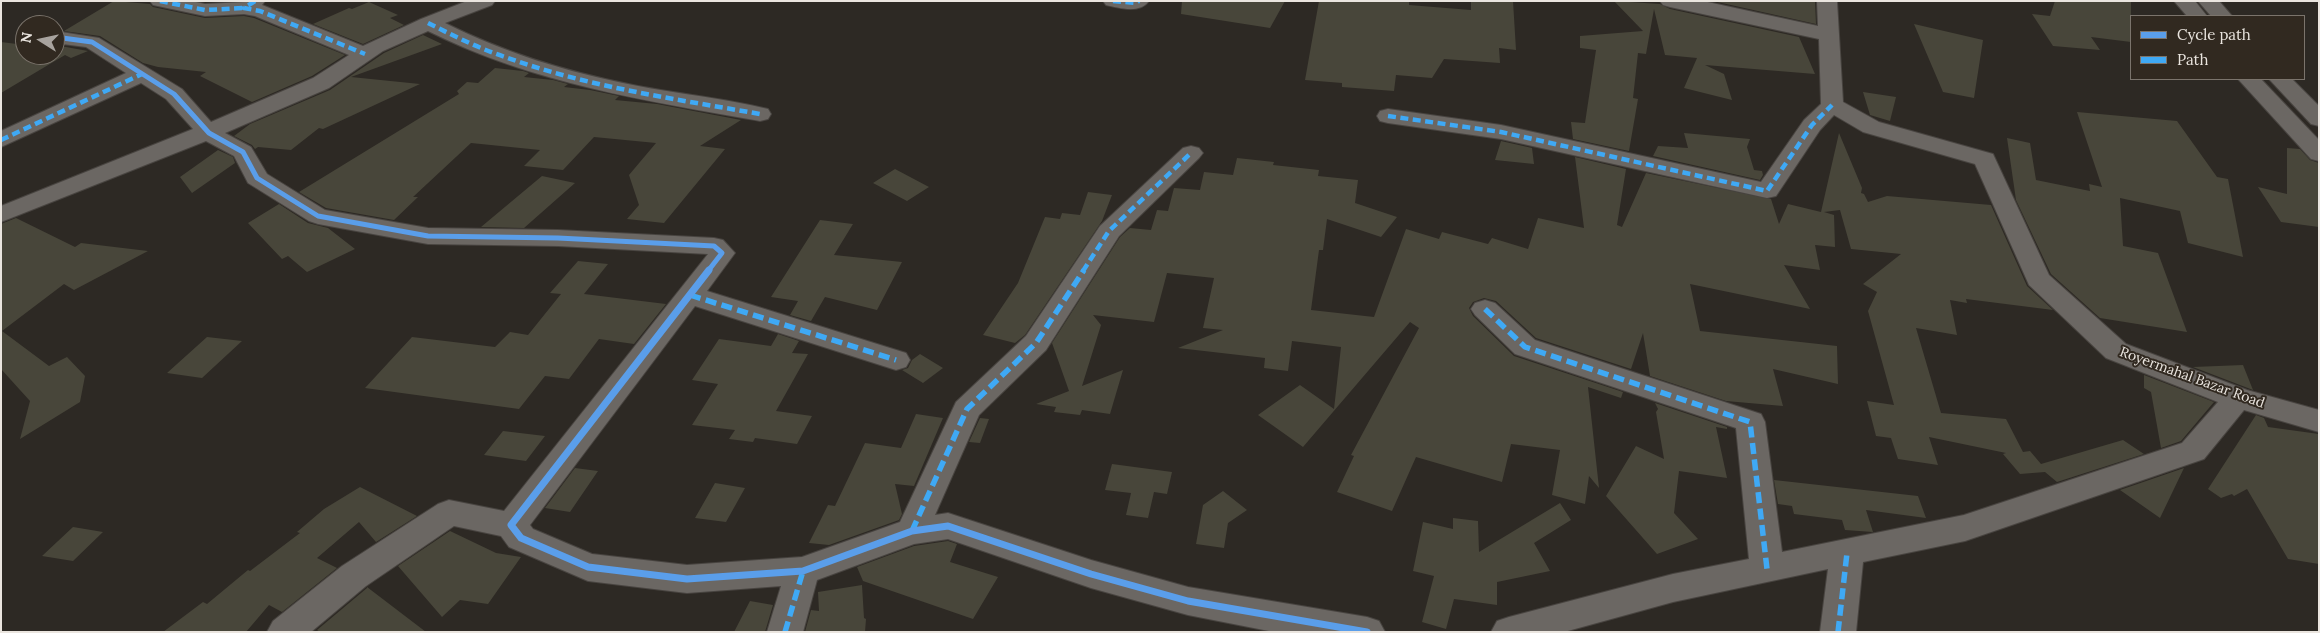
<!DOCTYPE html>
<style>
body{margin:0}
#map{position:relative;width:2320px;height:633px;overflow:hidden;background:#2d2924;font-family:Lora,serif}
canvas{display:block}
.frame{position:absolute;inset:0;border:2px solid #eae5df;pointer-events:none}
.legend{position:absolute;left:2130px;top:15px;width:175px;height:65px;box-sizing:border-box;background:#312920;border:1px solid #7b746c;margin:0;padding:6px 9px;list-style:none;font-size:15px;color:#eae5df}
.legend li{display:flex;align-items:center;gap:10px;height:25px}
.legend b{width:25px;border:1px solid #7b746c}
.north{position:absolute;left:15px;top:15px;width:50px;height:50px;box-sizing:border-box;background:#312920;border:1px solid #7b746c;border-radius:50%;rotate:280deg;font-size:14px;font-weight:700;line-height:20px;text-align:center;color:#eae5df}
.north::after{content:'';display:block;margin:auto;width:18px;height:22px;background:#a8a39e;clip-path:polygon(50% 0,100% 100%,50% 72%,0 100%)}
</style>
<div id="map">
<canvas width="2320" height="633"></canvas>
<div class="frame"></div>
<ul class="legend">
<li><b style="height:6px;background:#5a9eea"></b>Cycle path</li>
<li><b style="height:6px;background:#3fa9f5"></b>Path</li>
</ul>
<div class="north">N</div>
</div>
<script>
const context = document.querySelector('canvas').getContext('2d');
context.lineJoin = 'round';
function fillPath(path, color) { context.fillStyle = color; context.fill(path, 'evenodd'); }
function trace(path, color, width, dash) { context.strokeStyle = color; context.lineWidth = width; context.lineCap = dash ? 'butt' : 'round'; context.setLineDash(dash || []); context.stroke(path); }
function write(font, color, halo, rows, align = 'center') {
  context.font = font + ' Lora,serif'; context.lineWidth = 4; context.setLineDash([]); context.textBaseline = 'middle'; context.strokeStyle = halo; context.fillStyle = color; for (const [text, x, y, turn = 0] of rows) {
    context.save(); context.translate(x, y); context.rotate((+turn || 0) * Math.PI / 180); context.textAlign = isNaN(turn) ? turn : align; if (halo) context.strokeText(text, 0, 0); context.fillText(text, 0, 0); context.restore();
  }
}
const building = new Path2D(`
 M114,1L150,4L153,7L205,18L244,16L254,18L345,55L312,76L252,102L200,76L206,72L158,67L143,63L100,36L64,31Z
 M1182,1H1285L1270,28L1181,14Z
 M1319,1H1409V5L1471,10V1H1513L1516,50L1499,48L1500,63L1444,59L1432,78L1396,75L1394,91L1342,87V83L1305,80Z
 M1614,1L1660,4L1670,9L1799,37L1815,74L1705,65L1724,74L1732,100L1684,88L1697,58L1665,55L1654,9L1646,54L1638,53L1633,98L1638,99L1629,151L1573,139L1571,122L1585,123L1596,50L1580,48V36L1643,31Z
 M1713,1H1815L1816,24Z
 M2055,1H2131V42L2091,37L2100,50L2053,46L2032,14L2050,16Z
 M369,2L398,15L390,18L404,25L363,44L313,24L349,8L352,9Z
 M1914,24L1983,40L1974,98L1943,92Z
 M423,35L442,44L351,77L420,84L323,129L319,128L291,150L258,147L255,149L252,145L234,136L250,124L330,90L384,53Z
 M1,42L25,45V55H55V45L88,51L71,58L65,55L1,93Z
 M495,68L523,71L529,73L524,77L553,80L568,84L564,87L590,90L619,96L615,100L657,104L741,120L700,146L725,149L664,223L627,219L639,205L629,175L656,143L594,137L563,170L524,166L540,150L471,143L413,197H418L394,220L326,208L299,192L459,94L457,91L467,82L478,83Z
 M1863,92L1896,97L1890,121L1870,115Z
 M2077,112L2177,121L2217,177L2228,179L2243,257L2188,243L2180,211L2120,198L2123,246L2158,253L2187,332L2100,318L2051,274L2016,200L2007,138L2030,143L2036,180L2090,191L2089,184L2102,187Z
 M1684,133L1750,139L1747,147L1754,170L1762,171L1763,175L1760,180L1653,156L1658,146L1688,148Z
 M1839,133L1862,188L1861,193L1864,194L1868,202L1887,196L1991,205L2027,286L2053,310L1966,299L1967,303L1950,300L1957,335L1916,328L1941,413L2006,419L2023,452L2030,451L2041,464L2123,440L2144,454L2057,482L2045,472L2020,474L2003,454L2006,453L1929,437L1938,465L1898,459L1891,438L1876,436L1867,401L1894,405L1868,311L1877,292L1863,284L1901,254L1851,249L1840,210L1824,212L1834,215L1835,247L1815,245L1820,270L1784,265L1810,309L1690,284L1700,331L1837,346L1838,384L1773,369L1783,406L1726,401L1650,376L1643,333L1631,369L1536,338L1496,301L1484,298L1473,302L1469,308L1473,316L1514,356L1623,392L1621,398L1588,387L1599,488L1589,476L1585,504L1552,495L1560,450L1511,444L1502,482L1416,457L1392,511L1337,492L1354,456L1351,455L1419,328L1410,322L1303,447L1258,415L1300,385L1334,409L1341,347L1292,341L1288,371L1264,368L1265,358L1178,348L1223,330L1203,328L1214,278L1167,273L1154,322L1093,315L1101,325L1082,386L1123,370L1110,414L1082,410L1080,415L1054,412L1056,407L1036,404L1069,391L1052,343L1120,237L1130,228L1151,230L1157,210L1168,211L1174,188L1200,190L1204,172L1233,175L1237,158L1274,162L1273,165L1319,170L1318,176L1358,180L1355,203L1397,217L1381,237L1327,219L1323,250H1319L1311,310L1374,317L1406,229L1439,239L1442,232L1488,244L1492,238L1528,249L1538,218L1584,228L1575,157L1626,169L1617,225L1622,227L1646,173L1771,199L1779,224L1788,204L1821,212Z
 M1501,141L1532,148L1534,164L1495,160Z
 M2287,148L2300,149L2310,160L2319,163V227L2281,222L2258,187L2287,194Z
 M218,150L233,157L235,163L192,193L180,177Z
 M895,169L929,187L907,201L873,183Z
 M542,176L575,183L524,228L481,227Z
 M1088,192L1112,195L1102,221L1025,335L1015,343L983,335L1018,283L1045,217L1060,219L1062,213L1080,215Z
 M279,204L308,223L328,228L355,249L307,272L288,256L282,259L248,223Z
 M16,218L75,247L81,243L148,251L74,290L64,284L2,331L49,366L67,357L85,376L80,402L20,439L30,401L1,369V224Z
 M820,220L853,224L834,255L902,262L877,310L825,297L811,321L790,315L798,301L771,297Z
 M578,261L608,264L584,294L666,304L634,344L599,339L569,379L545,376L519,409L365,388L412,337L495,347L510,332L528,335L561,294L550,293Z
 M778,334L799,341L792,353L808,354L776,411L812,416L797,444L755,438L753,442L729,439L735,430L692,425L718,384L692,380L719,339L771,346Z
 M207,337L242,341L202,378L167,373Z
 M920,354L943,368L923,383L902,370L908,368L912,360Z
 M2243,365L2253,390L2193,367Z
 M2144,375L2214,402L2181,441L2161,448L2151,392L2144,388Z
 M1655,403L1727,427V429L1716,427L1727,478L1679,471L1674,513L1698,539L1657,554L1606,496L1636,446L1664,459L1656,412L1658,409Z
 M916,414L943,418L914,486L895,484L902,514L899,520L829,545L809,543L828,505L835,506L865,443L901,448Z
 M2256,415L2264,418L2268,427L2319,434V564L2288,559L2247,489L2234,496L2232,494L2221,498L2208,489Z
 M980,418L989,419L980,443L969,442Z
 M503,431L545,436L526,461L484,455Z
 M1112,464L1172,472L1167,494L1154,492L1148,518L1126,515L1131,493L1105,490Z
 M575,468L598,471L570,512L545,508Z
 M2184,468L2160,518L2120,490Z
 M1774,480L1918,496L1926,518L1866,510L1873,532L1845,530L1842,520L1794,514L1792,506L1778,504Z
 M715,483L745,488L726,522L695,518Z
 M360,487L417,516L376,542L359,522L317,558L337,568L282,612L269,605L246,632H163L203,602L207,604L248,570L250,571L300,533L297,532L324,509Z
 M1223,491L1247,510L1228,523L1224,548L1196,544L1203,505Z
 M1560,503L1571,520L1534,543L1550,571L1497,582V605L1454,599L1446,629L1422,622L1434,576L1413,571L1423,522L1453,529V518L1478,521L1479,552Z
 M73,527L103,532L73,561L42,556Z
 M450,531L496,553L521,557L488,604L460,600L442,617L398,566Z
 M948,541L957,544L950,562L998,577L973,619L863,581L857,567L914,546Z
 M862,585L864,618L866,619L865,632H805L811,610L819,611L818,592Z
 M367,588V587L426,632H320L317,630Z
 M750,601L773,605L765,632H734Z`);
const minor = new Path2D(`
 M150,1H191L205,4L265,1L262,5L363,46L421,19L467,1H495L492,5L445,23C505,53 567,72 633,85C678,94 724,98 768,109L771,114L768,119L760,121C646,101 532,83 428,31L383,51L329,88L225,133L251,147L267,174L325,210L428,228L558,230L714,238L723,240L735,253L707,291L906,353L910,360L906,367L896,370L695,306L530,525L533,529L592,554L687,565L802,557L900,522L956,402L1026,336L1100,226L1183,148L1191,146L1199,148L1203,153L1199,158L1119,236L1046,350L979,415L935,515L948,513L1091,560L1188,587L1367,617L1379,621L1385,632H1274L1188,615L1091,588L948,539L914,544L817,580L803,632H767L781,586L687,593L588,581L509,547L501,536L454,526L366,586L311,632H267L273,621L342,566L438,504L449,500L504,511L708,254L558,246L428,244L318,224L309,221L248,183L234,156L206,141L1,222V206L193,129L166,99L141,83L1,147V131L126,73L86,47L55,43V31L99,38L182,89L211,122L313,78L349,55L255,16L244,14L205,16L153,5Z
 M1103,1H1149C1140,14 1119,8 1106,5Z
 M1660,1H1703L1818,26L1817,1H1837L1843,102L1879,122L1993,154L2049,275L2126,344L2247,390L2319,410V432L2244,410L2204,459L1965,541L1863,562L1856,632H1820L1828,569L1673,602L1564,632H1491L1497,621L1509,617L1673,574L1749,559L1736,428L1515,354L1475,315L1471,309L1475,303L1485,300L1495,303L1535,340L1761,414L1765,422L1782,552L1964,515L2182,443L2218,402L2106,358L2029,285L1975,164L1863,132L1834,115L1820,130L1776,196L1767,198L1501,139L1388,123L1380,121L1377,116L1380,111L1388,109L1501,125L1761,182L1804,120L1821,104L1819,39L1670,7L1663,5Z`);
const secondary = new Path2D(`
 M2174,1H2195L2207,16H2187Z
 M2198,1H2219L2232,16H2211Z
 M2238,79H2261L2319,140V161L2311,159Z
 M2269,79H2292L2319,106V126L2311,124Z`);
const quietFar1 = new Path2D(`
 M160,1L205,10L244,8
 M255,1L244,8L260,11L365,54
 M1113,1L1136,3L1139,1
 M428,23C454,36 480,49 508,58C589,87 675,99 760,114
 M1388,116L1501,132L1767,191L1812,125L1832,105
 M1,140L142,74
 M1083,271L1109,231L1191,153`);
const quiet = new Path2D(`
 M690,295L896,360
 M1485,309L1525,347L1750,422L1767,569
 M912,531L967,409L1036,343L1084,270
 M785,632L803,571
 M1838,632L1847,553`);
const cyclewayFar1 = new Path2D(`
 M55,37L92,42L174,94L209,133L243,152L257,178L318,216L428,236L558,238L714,246L722,253L708,271`);
const cycleway = new Path2D(`
 M709,270L511,525L521,538L588,567L687,579L803,571L912,531L948,526L1091,574L1188,601L1367,632`);
const streetNames = [
 ["Royermahal Bazar Road",2192,378,20]
];
fillPath(building, '#48463a');
trace(minor, '#484440', 2);
trace(secondary, '#484440', 2);
fillPath(minor, '#6b6763');
fillPath(secondary, '#6b6763');
trace(quietFar1, '#3fa9f5', 4.5, [8, 4.5]);
trace(quiet, '#3fa9f5', 5.5, [11, 5.5]);
trace(cyclewayFar1, '#5a9eea', 5);
trace(cycleway, '#5a9eea', 7);
write('14px', '#eae5df', '#312920', streetNames);
</script>
